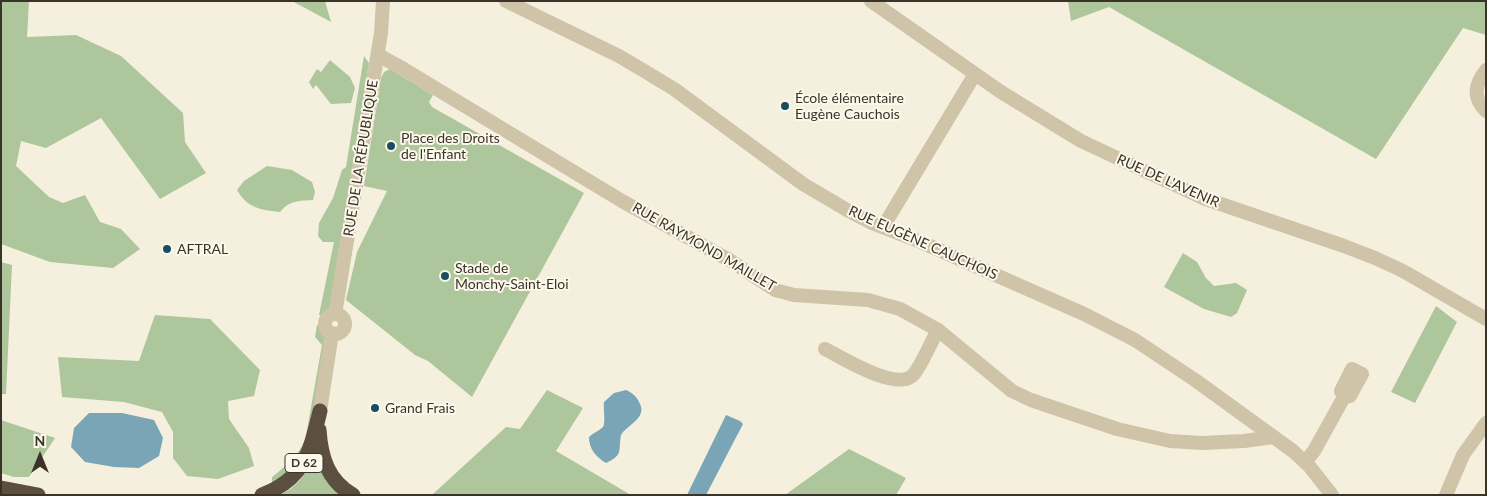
<!DOCTYPE html>
<meta charset="utf-8">
<style>
body{margin:0}
#map{position:relative;width:1487px;height:496px;overflow:hidden;background:#f5efde;font-family:Lato,sans-serif}
canvas{display:block}
.frame{position:absolute;inset:0;border:2px solid #3b3329;pointer-events:none}
.north{position:absolute;left:15px;top:431px;width:50px;height:50px;-webkit-text-stroke:4px #fcf8eb;paint-order:stroke;rotate:0deg;font-size:14px;font-weight:700;line-height:20px;text-align:center;color:#3b3329}
.north::after{content:'';display:block;margin:auto;width:18px;height:22px;background:#3b3329;clip-path:polygon(50% 0,100% 100%,50% 72%,0 100%)}
</style>
<div id="map">
<canvas width="1487" height="496"></canvas>
<div class="frame"></div>
<div class="north">N</div>
</div>
<script>
const context = document.querySelector('canvas').getContext('2d');
context.lineJoin = 'round';
function fillPath(path, color) { context.fillStyle = color; context.fill(path, 'evenodd'); }
function trace(path, color, width, dash) { context.strokeStyle = color; context.lineWidth = width; context.lineCap = dash ? 'butt' : 'round'; context.setLineDash(dash || []); context.stroke(path); }
function write(font, color, halo, rows, align = 'center') {
  context.font = font + ' Lato,sans-serif'; context.lineWidth = 4; context.setLineDash([]); context.textBaseline = 'middle'; context.strokeStyle = halo; context.fillStyle = color; for (const [text, x, y, turn = 0] of rows) {
    context.save(); context.translate(x, y); context.rotate((+turn || 0) * Math.PI / 180); context.textAlign = isNaN(turn) ? turn : align; if (halo) context.strokeText(text, 0, 0); context.fillText(text, 0, 0); context.restore();
  }
}
const green = new Path2D(`
 M1,1H29L27,37L76,35L121,56L183,113L185,142L206,173L160,199L101,118L46,148L21,141L16,166L49,197L63,203L85,195L100,222L121,229L140,249L113,268L50,262L1,244Z
 M292,1H325L331,22Z
 M1068,1H1486V35L1463,28L1376,159L1109,7L1071,21Z
 M364,56L369,63L331,311L325,315H319L334,242H323L318,236L319,223L333,198L342,170L346,167Z
 M330,60L350,77L355,88L351,103L331,104L316,85L313,89L309,82L317,69L321,72Z
 M390,69L433,95L429,102L432,107L584,193L472,397L428,361L415,355L346,300L357,252L387,191L364,186L381,78L384,72Z
 M267,166L292,170L312,182L315,192L313,200C299,201 290,200 280,212C261,210 247,208 237,190L244,181Z
 M1183,253L1197,262L1206,278L1214,286L1236,283L1247,290L1237,313L1231,317L1204,309L1164,287Z
 M1,262L12,265L6,394H1Z
 M1436,306L1457,322L1415,403L1391,392Z
 M155,315L210,319L260,370L254,396L228,401L229,419L249,448L254,466L218,479L187,476L173,458V432L162,412L124,402L62,397L58,357L139,361Z
 M317,325L322,327L327,332L308,444L286,475L272,483V477C286,466 297,456 305,441L322,345L315,337Z
 M547,390L583,408L556,451L631,495L433,494L506,427L520,429Z
 M1,420L55,438L29,477H14L1,473Z
 M849,449L906,478L896,495H785Z
 M313,460L319,465L343,495H280C298,486 303,477 313,460Z`);
const water = new Path2D(`
 M626,390C633,393 637,397 640,404C647,418 627,425 621,435C618,450 624,455 606,463C596,457 589,449 589,437C593,433 599,431 603,427C606,423 603,408 604,402L614,393Z
 M89,413H122L154,420L163,438L159,456L139,468L114,467L85,462L71,447L74,428Z
 M726,415L740,421L743,424L706,495H687Z`);
const minor = new Path2D(`
 M506,1L619,56L646,72L674,89L803,184L847,210L872,223L921,242L1084,314L1135,340L1195,380L1293,451L1310,467L1332,495
 M871,1L1001,92L1081,141L1203,198L1344,246L1375,258L1403,271L1486,319
 M378,55L402,68L622,201L731,261L775,290L794,295L868,300L900,309L938,330L1012,391L1031,400L1117,429L1170,441L1202,443L1244,441L1273,437
 M1486,70C1474,85 1473,98 1486,111
 M883,227L975,74
 M335,314L381,33L383,1
 M325 324a10 10 0 1 1 20 0a10 10 0 1 1-20 0Z
 M825,349C843,358 898,393 914,374C922,364 931,342 938,330
 M320,411L332,333
 M1305,462L1314,451L1344,397L1350,396L1362,374L1352,369L1341,391L1344,397
 M1446,495L1463,455L1486,423`);
const highway = new Path2D(`
 M319,430C321,458 328,481 353,495
 M1,488L38,495
 M262,495C305,479 310,451 320,411`);
const markers = [
 [785,106,5,"#194d62"],
 [391,146,5,"#194d62"],
 [167,249,5,"#194d62"],
 [445,276,5,"#194d62"],
 [375,408,5,"#194d62"]
];
const shields = [
 [304,463,38]
];
const shieldNames = [
 ["D 62",304,463]
];
const poiNames = [
 ["École élémentaire",795,98],
 ["Eugène Cauchois",795,114],
 ["Place des Droits",401,138],
 ["de l'Enfant",401,154],
 ["AFTRAL",177,249],
 ["Stade de",455,268],
 ["Monchy-Saint-Eloi",455,284],
 ["Grand Frais",385,408]
];
const streetNames = [
 ["RUE DE LA RÉPUBLIQUE",361,158,-81],
 ["RUE DE L'AVENIR",1168,181,24],
 ["RUE EUGÈNE CAUCHOIS",923,243,24],
 ["RUE RAYMOND MAILLET",704,247,30]
];
fillPath(green, '#aec69c');
fillPath(water, '#79a5b6');
trace(minor, '#cfc3a8', 14);
trace(highway, '#5d4f3f', 15);
for (const [x, y, r, color] of markers) { const dot = new Path2D(); dot.arc(x, y, r, 0, 2 * Math.PI); context.fillStyle = color; context.fill(dot); trace(dot, '#fcf8eb', 2); }
for (const [x, y, w] of shields) { const box = new Path2D(); box.roundRect(x - w / 2, y - 9.5, w, 19, 4); context.fillStyle = '#fcf8eb'; context.fill(box); trace(box, '#3b3329', 1); }
write('bold 12px', '#3b3329', null, shieldNames);
write('14px', '#3b3329', '#fcf8eb', poiNames, 'left');
write('14px', '#3b3329', '#fcf8eb', streetNames);
</script>
